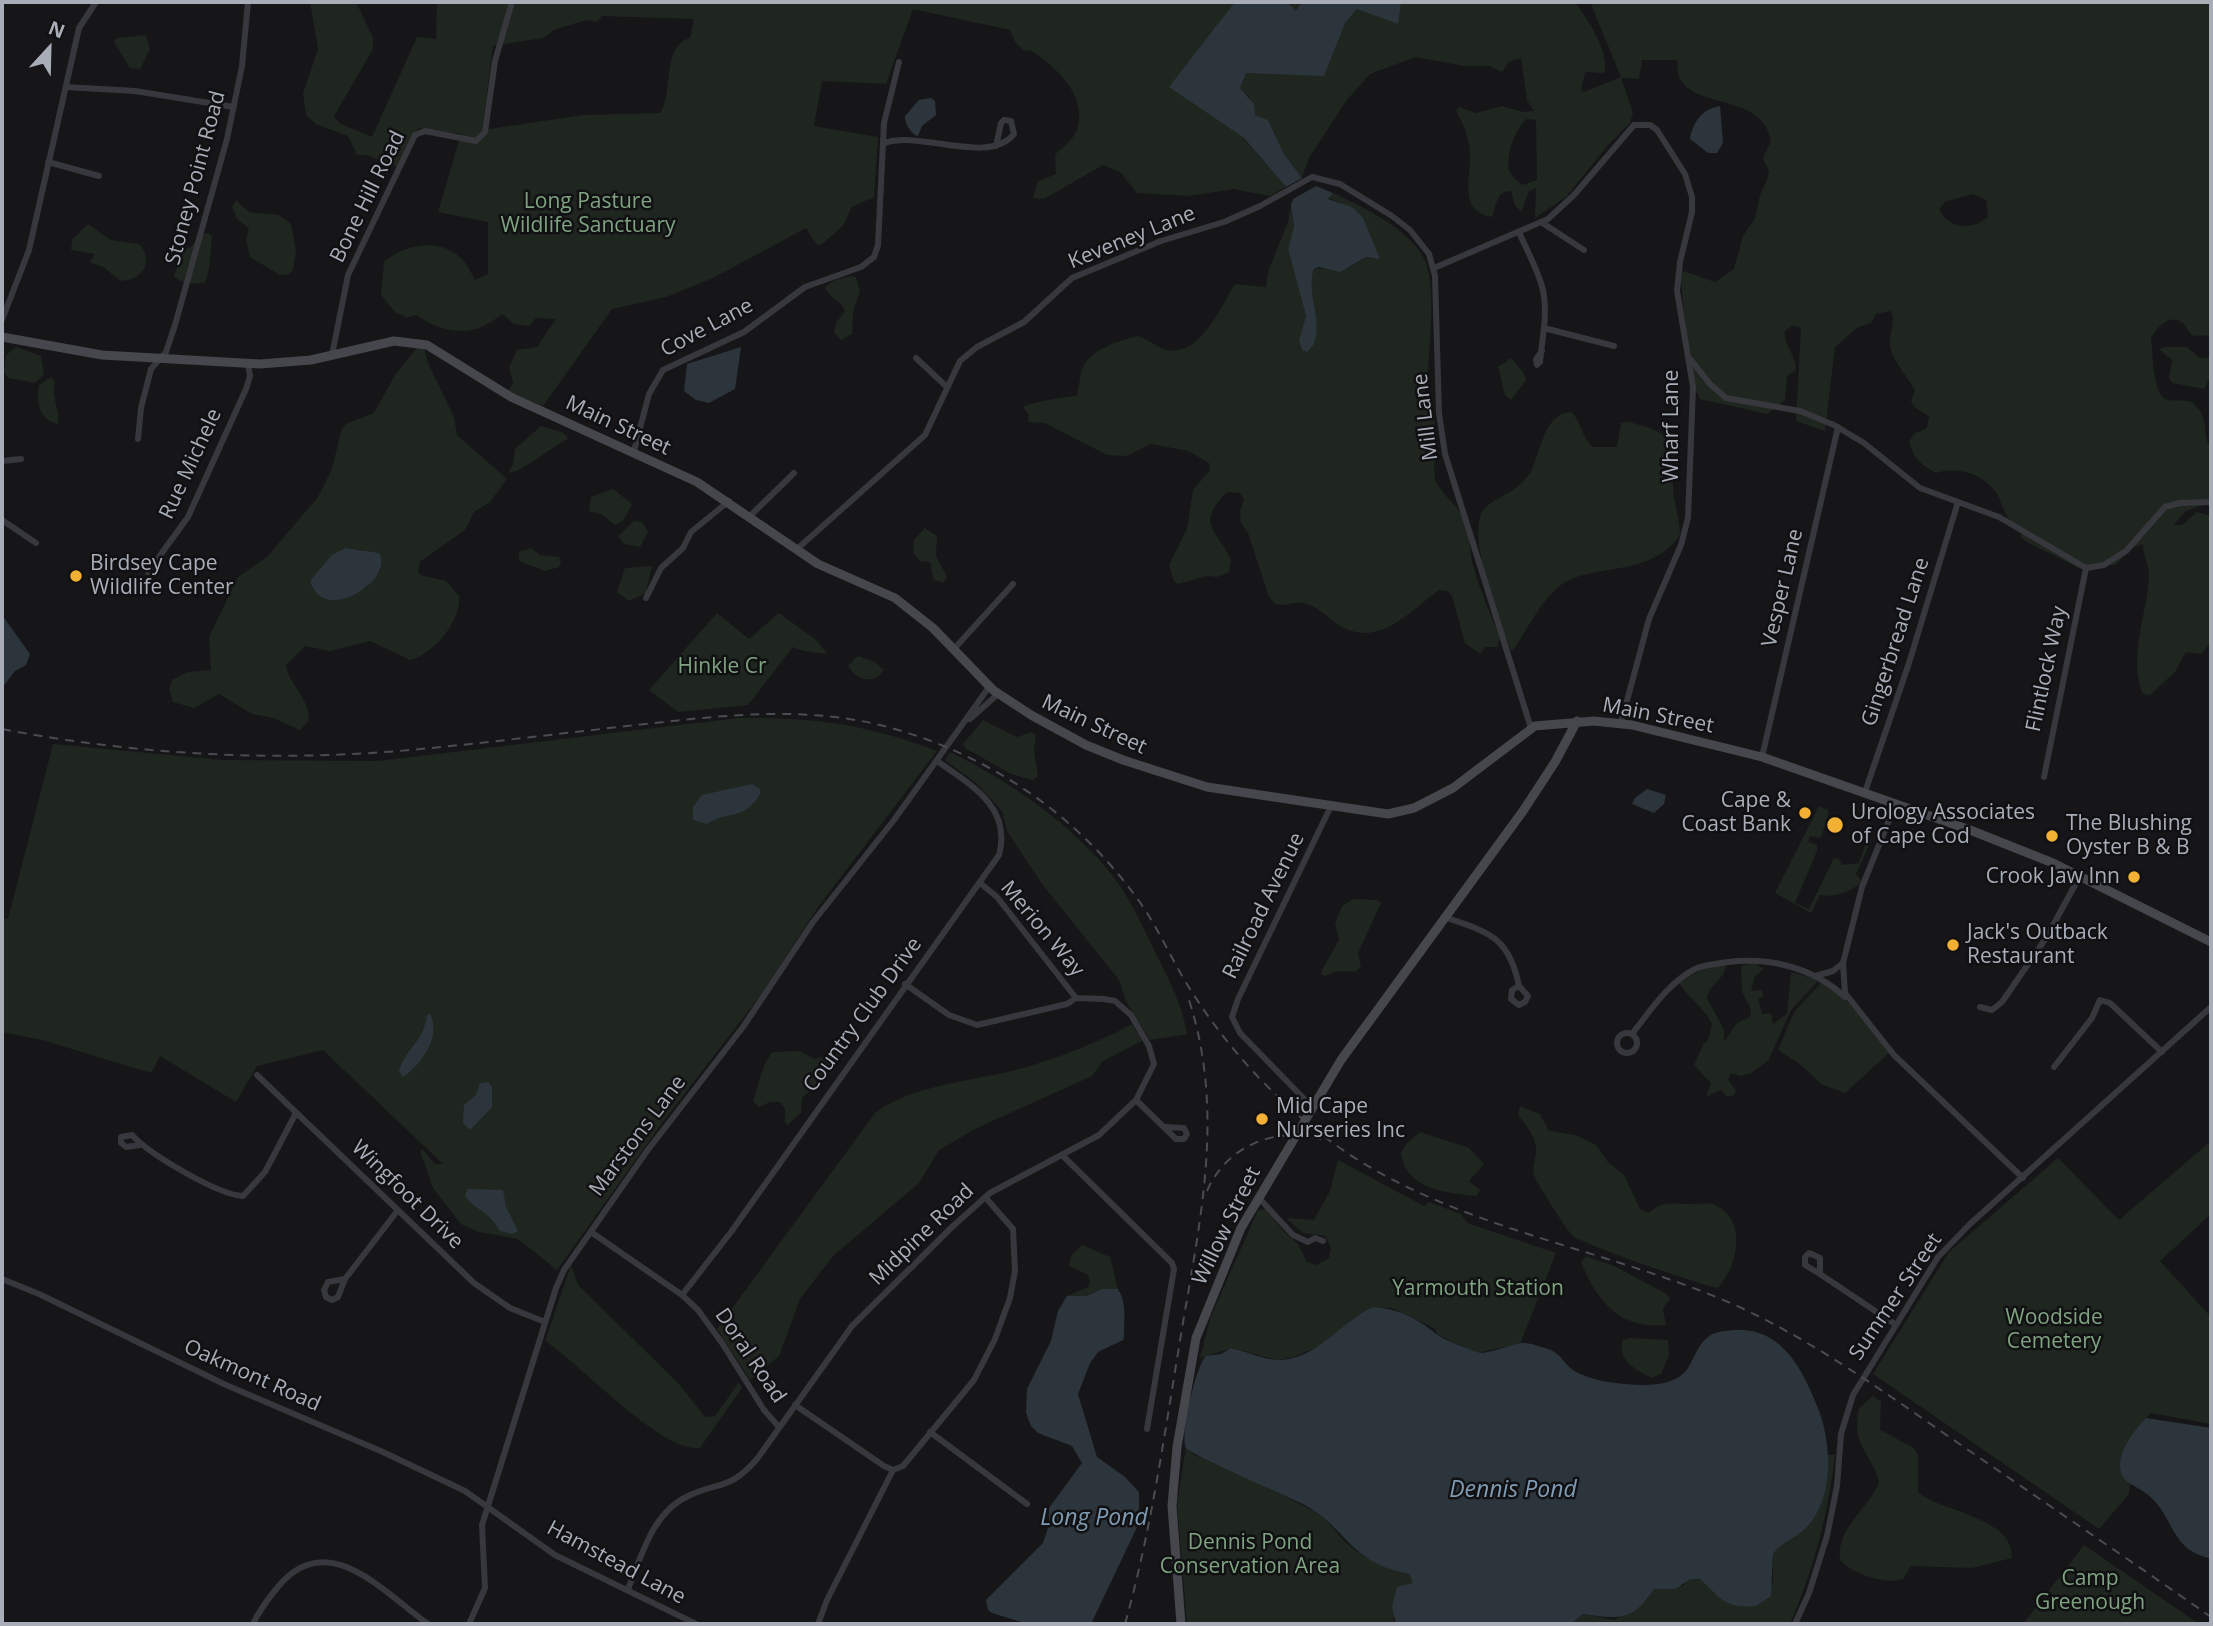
<!DOCTYPE html>
<style>
body{margin:0}
#map{position:relative;width:2213px;height:1626px;overflow:hidden;background:#161618;font-family:"Open Sans",sans-serif}
canvas{display:block}
.frame{position:absolute;inset:0;border:4px solid #a8adb8;pointer-events:none}
.north{position:absolute;left:14px;top:14px;width:70px;height:70px;-webkit-text-stroke:5px #111113;paint-order:stroke;rotate:22deg;font-size:19px;font-weight:700;line-height:28px;text-align:center;color:#a8adb8}
.north::after{content:'';display:block;margin:auto;width:24px;height:32px;background:#a8adb8;clip-path:polygon(50% 0,100% 100%,50% 72%,0 100%)}
</style>
<div id="map">
<canvas width="2213" height="1626"></canvas>
<div class="frame"></div>
<div class="north">N</div>
</div>
<script>
const context = document.querySelector('canvas').getContext('2d');
context.lineJoin = 'round';
function fillPath(path, color) { context.fillStyle = color; context.fill(path, 'evenodd'); }
function trace(path, color, width, dash) { context.strokeStyle = color; context.lineWidth = width; context.lineCap = dash ? 'butt' : 'round'; context.setLineDash(dash || []); context.stroke(path); }
function write(font, color, halo, rows, align = 'center') {
  context.font = font + ' "Open Sans",sans-serif'; context.lineWidth = 5; context.setLineDash([]); context.textBaseline = 'middle'; context.strokeStyle = halo; context.fillStyle = color; for (const [text, x, y, turn = 0] of rows) {
    context.save(); context.translate(x, y); context.rotate((+turn || 0) * Math.PI / 180); context.textAlign = isNaN(turn) ? turn : align; if (halo) context.strokeText(text, 0, 0); context.fillText(text, 0, 0); context.restore();
  }
}
const green = new Path2D(`
 M310,2H356L373,38V49L334,116L339,123L372,137L417,37L436,39L437,2H1350L1274,36L1225,93L1244,139L1286,187L1270,196L1233,189L1190,196L1137,193L1120,172L1103,165L1044,199L1033,198L1038,181L1056,174L1055,155C1061,148 1074,139 1077,130C1088,96 1056,66 1030,50L1024,51L1015,42L1010,30L913,9L886,84L822,81L814,126L878,137L874,197L852,207L843,226L821,245L816,244L806,228L713,278L666,297L612,309L543,406L508,391L513,383L509,367L517,350L537,347L556,319L536,318L529,326L514,324L502,314C474,338 446,335 416,315L407,318L395,312L381,295L384,262C405,243 443,237 464,261C468,266 472,274 475,280L488,274V222L438,212L461,134L418,128L397,167L367,155H357L348,136L316,124L306,115L303,93L318,49ZM602,16L694,19L690,38C661,45 674,94 660,113L584,115L482,130L493,46L543,38L554,30L586,20L597,22Z
 M1363,2H1575C1588,20 1608,49 1605,72C1598,75 1593,70 1585,73L1581,90L1584,92L1621,77L1590,2H2211V335L2194,336C2188,333 2188,328 2183,323C2170,313 2157,327 2151,338C2153,352 2152,390 2165,399C2170,402 2185,399 2192,402C2213,421 2200,435 2211,448V502L2186,511L2173,525H2182L2197,512L2211,516V642L2201,654L2186,652L2175,672L2150,695L2143,694C2127,659 2148,612 2149,575C2149,565 2143,555 2143,544L2129,549L2116,565L2090,564L2081,569L2025,541L2020,537L2022,532C2007,522 2005,510 1998,496C1986,474 1958,466 1936,473C1921,464 1913,459 1909,441L1915,433L1927,428L1929,416L1914,407L1911,401L1915,390C1907,376 1892,361 1890,345C1889,333 1896,323 1891,311L1876,314L1871,323L1858,327L1835,347L1825,431L1796,421L1801,327L1792,326L1785,331C1783,345 1796,354 1796,370L1787,376L1785,400L1767,414L1700,399L1690,378L1680,270L1715,282L1734,269L1743,236L1755,218L1760,195L1767,180L1769,171L1763,158L1771,141C1763,93 1695,110 1679,77C1677,72 1678,66 1677,60H1642L1639,79L1621,78L1633,112L1630,123L1607,146L1567,196L1535,218L1536,188L1529,191L1521,212L1515,205L1511,191C1495,192 1497,205 1492,217C1458,211 1471,178 1470,153C1469,137 1464,125 1456,111L1459,107L1476,113L1502,106L1523,112L1534,111L1527,100L1521,58L1509,62L1502,72L1489,66H1464L1416,57L1370,74L1346,101L1309,158L1302,178L1284,154L1268,120L1255,115L1250,98L1238,86L1226,47L1332,38ZM1527,119L1536,120L1537,180L1522,185C1517,181 1513,177 1510,172C1504,160 1515,127 1527,119ZM1973,194L1986,200L1988,217C1974,230 1948,230 1939,209L1945,202Z
 M146,35L150,49L140,69L130,68L114,42L117,38Z
 M1333,193C1363,207 1413,230 1426,263C1437,291 1428,356 1427,387L1422,403C1449,434 1431,445 1435,479C1437,489 1457,505 1464,518C1471,532 1469,550 1473,566C1480,590 1490,614 1500,638L1497,647H1485L1480,654L1465,643L1452,596L1448,591L1439,590C1410,611 1381,646 1344,628C1331,622 1321,608 1307,604C1296,600 1286,607 1275,604L1269,597L1248,533L1241,523L1240,511L1244,500L1240,493L1227,492C1195,524 1217,529 1231,560L1229,572L1217,577L1207,576L1178,584L1174,581L1169,565L1187,529L1193,490L1210,470L1209,463L1188,451L1151,444L1127,456L1107,455L1045,423L1028,422L1029,415L1023,407C1031,402 1065,397 1076,396C1080,387 1079,378 1082,369C1090,349 1118,341 1138,336C1148,339 1158,348 1167,350C1201,357 1221,305 1235,284L1266,287L1268,272L1288,222L1291,205L1294,226L1288,249L1306,316L1299,340L1302,350L1313,297L1309,284L1314,269L1350,267L1366,257L1372,259L1341,203L1328,198Z
 M236,200L249,212L279,215L291,224L296,250L293,270L289,274L280,275L250,257L246,240L249,228L237,219L232,207Z
 M88,224L111,240L139,244C155,262 142,280 121,281L103,267L90,262L95,254L71,250L72,240Z
 M208,233L212,237C210,251 211,270 205,282C195,285 182,285 174,276L184,250L191,247L201,234Z
 M851,276L856,277L860,291L853,312L852,334L841,340L834,333L836,323L845,311C841,300 829,299 825,287L835,280Z
 M419,345L424,346L427,361L454,417L457,435L507,479L490,502L474,512L465,530L420,562L418,571L420,575L446,581L459,596C462,620 433,655 410,660L370,641L330,651L305,646L286,665C289,685 309,697 309,720L300,730L273,718L252,714L219,694L194,708L173,702L169,689L172,680L188,672L211,670L209,637L238,577L267,557L318,497L332,469L341,431L346,424L374,413L395,375ZM360,549L382,561L380,571L365,589L314,591L310,581L330,560Z
 M16,347L41,356L44,374L35,383L8,378L4,372L6,355Z
 M2164,347H2187L2200,358H2211V375L2204,389L2172,383L2169,378L2172,360L2159,349Z
 M1511,358L1523,372L1526,380L1511,400L1505,395L1498,367Z
 M51,377L55,381C51,397 60,409 58,424C39,420 36,402 39,385Z
 M1571,412C1582,422 1581,437 1593,447H1617L1621,423C1629,420 1635,424 1643,426C1682,437 1672,455 1673,486C1673,502 1680,518 1680,535C1647,582 1587,559 1555,590C1538,606 1525,633 1512,652C1501,628 1463,529 1485,508C1500,494 1518,493 1531,471C1541,452 1543,414 1571,412Z
 M541,426L564,433L568,439C553,446 521,473 508,473L513,464L515,449Z
 M613,489L632,504L623,521L615,525L603,515L589,511L591,497Z
 M634,521L642,522L648,532L640,547L624,544L618,536Z
 M925,528L937,536L936,556L947,577L943,583L933,579L930,562L920,561L913,553L914,540Z
 M531,548L540,555L559,557L561,562L559,567L545,571L519,561V552Z
 M652,566L646,593L629,601L617,592L625,568Z
 M717,613L749,639L779,613L815,639L827,653C820,654 799,651 793,647L748,705L678,712L649,690Z
 M858,656L875,662L884,670C874,685 857,681 848,666Z
 M738,718C813,717 867,724 937,751L818,907L760,996L662,1123L557,1270L518,1239L479,1232L461,1224L433,1188L420,1151L423,1150L435,1164H443L323,1050L257,1066L236,1102L160,1056L151,1073L42,1040L2,1032V918L8,919L53,744L223,760L378,761Z
 M983,720L1017,737L1032,732L1036,735L1034,751L1038,776L1033,780L1011,774L965,748L963,744Z
 M950,752C1008,780 1076,827 1115,879C1132,902 1144,929 1156,954C1169,980 1183,1006 1187,1034L1150,1040L1126,1001L1119,980L1042,884L1007,831L1002,811L976,783L945,760Z
 M1819,806L1829,811L1821,838L1810,836L1808,842L1817,845V851L1795,903L1809,909L1834,858L1839,859L1842,865L1859,863L1867,840L1872,839L1855,876L1858,875L1861,882C1852,892 1832,898 1820,895L1811,913L1775,893Z
 M1353,899L1377,900L1381,903L1358,953L1361,967L1355,972L1338,971L1325,976L1321,974L1322,970L1339,940L1335,923L1342,906Z
 M1755,963L1764,969L1755,976L1751,991L1762,990L1763,997L1758,998L1762,1014L1771,1013L1773,1024L1787,1014L1791,972L1815,979L1817,982L1791,1010L1768,1061L1751,1073L1741,1076L1731,1073L1728,1079L1736,1091L1733,1096H1726L1721,1090L1706,1097L1711,1083L1694,1065L1704,1043L1708,1040L1712,1024C1703,1006 1689,999 1679,983L1701,970L1726,965C1724,980 1710,984 1707,998L1724,1030V1042L1737,1023L1750,1017L1751,1009L1742,992L1741,966Z
 M1821,983C1850,996 1870,1029 1889,1053L1845,1093L1821,1084L1800,1064L1778,1050L1794,1012Z
 M1132,1024L1142,1041L1103,1061L1092,1076L977,1128L939,1150L919,1183L833,1256L800,1299L779,1356L750,1380L717,1329L875,1113C912,1084 978,1081 1023,1068C1060,1057 1098,1043 1132,1024Z
 M800,1051L814,1059L838,1053L840,1056L828,1073L802,1098L801,1112L788,1125L785,1123V1109L780,1102H770L759,1107L753,1101C760,1084 760,1066 773,1052Z
 M1520,1106L1540,1114L1549,1131L1575,1135L1596,1145L1608,1162L1624,1175L1640,1209L1649,1213C1661,1200 1674,1204 1690,1204C1697,1205 1704,1202 1712,1204C1749,1217 1738,1266 1718,1288C1706,1287 1582,1244 1573,1236C1568,1232 1538,1185 1535,1178C1531,1167 1535,1163 1536,1152C1537,1138 1526,1125 1518,1115Z
 M1420,1132L1469,1148L1484,1164L1469,1181L1480,1190L1477,1196C1448,1193 1405,1190 1401,1153L1406,1144Z
 M2211,1141V1214L2160,1261L2211,1317V1424L2151,1413L2133,1433L2129,1494L2099,1529L1873,1374L1949,1252L2058,1158L2119,1220Z
 M1338,1160L1424,1206L1429,1202L1461,1214L1467,1223L1556,1253L1520,1344L1477,1353L1438,1335L1434,1328L1392,1308L1373,1307L1354,1318L1322,1345L1294,1357L1277,1360L1232,1348L1200,1358L1211,1316L1258,1210L1266,1209L1283,1231L1298,1244L1307,1262L1317,1265L1329,1258L1331,1248L1325,1236L1303,1233L1286,1218L1314,1220L1330,1191Z
 M1082,1245L1110,1257L1118,1289H1102L1082,1297L1067,1296L1088,1287L1090,1282L1088,1275L1069,1266L1071,1256Z
 M1586,1256L1614,1266L1665,1293L1670,1298L1663,1309L1666,1325C1621,1330 1597,1302 1581,1262Z
 M571,1265L578,1285L679,1384L705,1417L715,1416L739,1382L742,1388L700,1448C660,1452 582,1365 545,1341Z
 M1629,1338L1668,1340L1669,1355L1661,1374L1652,1378C1636,1370 1616,1360 1623,1340Z
 M1873,1396L1881,1402L1880,1430L1914,1448L1918,1455V1492C1943,1513 2014,1517 2012,1558L1972,1568L1911,1566L1903,1579C1886,1585 1852,1574 1840,1560C1836,1527 1869,1509 1879,1482C1870,1449 1851,1448 1859,1408Z
 M1186,1447L1194,1455L1221,1464L1314,1511C1329,1520 1337,1535 1350,1546C1365,1559 1389,1570 1409,1574L1413,1583L1393,1619L1396,1624H1187L1177,1504Z
 M1827,1455H1835C1828,1515 1814,1569 1790,1624H1571L1583,1614L1614,1620L1646,1601L1654,1589L1682,1586L1691,1579L1773,1585V1554C1781,1543 1790,1540 1800,1533C1823,1516 1828,1482 1827,1455Z
 M2084,1545L2199,1624H2023Z`);
const water = new Path2D(`
 M1235,2H1287L1296,11L1302,2H1401L1398,24L1357,9L1345,23L1324,76L1246,73L1240,88L1254,104L1255,115L1268,120L1284,154L1302,178L1286,187L1243,137L1169,87Z
 M931,98L935,101L936,115L922,126L918,136C912,135 904,123 905,116L919,100Z
 M1720,106L1723,143L1717,153H1708L1690,139C1693,122 1702,109 1720,106Z
 M1316,186L1333,193L1328,199L1352,207L1363,218L1380,259L1366,257L1340,272L1319,267L1314,269C1304,293 1330,334 1307,352L1302,350L1299,340L1306,316L1288,249L1294,226L1291,205L1293,199Z
 M741,347L735,389L709,403L696,400L684,391L687,364Z
 M345,548L379,553C396,579 323,627 310,581L332,555Z
 M2,615L30,654L26,665L15,671L2,688Z
 M752,784L760,789V794C745,821 728,810 707,824L693,820V807L702,795Z
 M1647,789L1666,795L1664,804L1654,813L1632,804L1635,798Z
 M430,1014C442,1036 421,1065 403,1077L399,1071C406,1047 423,1044 427,1015Z
 M488,1082L492,1087V1107L470,1130L463,1123L464,1105L476,1095L480,1083Z
 M468,1189L503,1190L506,1207L518,1231L512,1234L500,1231C488,1209 473,1210 465,1195Z
 M1102,1289H1118C1127,1303 1124,1320 1124,1336L1123,1340L1098,1352L1090,1363L1078,1394L1097,1457L1125,1477L1139,1492V1523L1091,1624H1028L992,1613L988,1610L986,1600L1043,1543L1049,1525V1508L1082,1463L1072,1446L1038,1433L1031,1426L1026,1413L1027,1389L1051,1341L1058,1311L1067,1296H1086Z
 M1373,1307C1401,1309 1418,1319 1439,1336C1443,1339 1471,1350 1477,1352C1486,1356 1512,1343 1524,1343C1530,1343 1538,1346 1545,1348C1562,1353 1561,1361 1573,1370C1582,1376 1597,1380 1608,1382C1631,1385 1673,1391 1688,1368C1694,1358 1699,1343 1708,1337C1715,1331 1726,1331 1734,1330C1781,1327 1802,1368 1817,1406C1832,1441 1835,1499 1806,1528C1796,1538 1783,1541 1773,1554L1771,1596L1756,1606C1724,1609 1721,1598 1700,1579H1691L1675,1589H1654C1633,1622 1618,1619 1583,1614L1571,1624H1396L1392,1607L1397,1587L1413,1583L1409,1574C1347,1562 1348,1527 1301,1503C1286,1496 1190,1454 1186,1448C1180,1435 1196,1365 1206,1356L1221,1354L1231,1348C1246,1351 1264,1360 1279,1360C1318,1359 1340,1322 1373,1307Z
 M2146,1418L2211,1428V1559C2203,1557 2188,1551 2183,1544C2168,1527 2165,1506 2144,1492C2133,1484 2120,1482 2120,1465C2120,1449 2135,1429 2146,1418Z`);
const minor = new Path2D(`
 M66,87L135,91L234,107
 M885,143C920,130 988,166 1014,134L1011,121L1004,120L1001,123L996,146
 M48,162L99,176
 M1541,222L1584,250
 M1519,232C1527,251 1538,270 1543,290C1548,313 1542,339 1540,362L1537,365L1536,359L1542,351
 M1434,268L1548,219L1574,195L1634,125H1650L1657,130L1685,174L1692,197V212L1680,262L1677,291L1693,387L1688,518L1681,545L1649,619L1621,723
 M2,320L29,250L79,28L96,2
 M1544,328L1614,346
 M332,355L348,275L415,135L425,131L476,141L485,132L495,61L512,2
 M916,358L947,387
 M1691,360L1710,384L1726,398L1800,411L1834,425L1864,443L1920,488L1999,517L2086,568L2104,565L2126,551L2165,507L2180,503L2211,502
 M138,439L141,408L151,369L166,352L175,325L227,139L242,66L248,2
 M634,451L649,394L663,370L744,332L805,287L861,267L874,257L878,245L884,123L899,62
 M2,461L21,459
 M750,516L794,473
 M2,520L36,543
 M797,549L925,435L960,361L977,347L1024,322L1072,278L1161,241L1224,222L1260,206L1312,177L1340,184L1392,216L1410,230L1429,254L1435,276L1439,413L1445,454L1531,728
 M148,572L188,517L246,389L250,376L248,364
 M646,598L661,568L683,548L691,532L729,501
 M953,650L1013,584
 M970,719L998,694
 M1762,757L1838,427
 M2044,777L2086,568
 M1865,792L1909,663L1958,502
 M1896,803L1862,887L1843,963L1845,993L1894,1055L2023,1178
 M980,883L997,897L1076,998
 M1444,917C1488,932 1509,936 1519,986L1512,990L1511,999L1519,1005L1525,1002L1528,996L1519,986
 M1815,976L1833,971L1843,963
 M1980,1007L1992,1010L2002,1002L2046,938L2080,876
 M1617 1043a10 10 0 1 1 20 0a10 10 0 1 1-20 0Z
 M1632,1034C1651,1010 1667,984 1695,969C1702,965 1712,965 1721,963C1766,956 1811,966 1845,997
 M2054,1067L2092,1018L2100,1000L2110,1003L2162,1052
 M257,1075L474,1283L510,1308L545,1322
 M1136,1100L1176,1139H1184L1187,1134L1184,1128L1165,1127
 M1312,1107L1240,1033L1232,1017L1238,999L1331,806
 M140,1145L126,1147L121,1143V1137L132,1135C149,1154 218,1195 243,1196L265,1172L296,1113
 M1063,1156L1172,1263L1174,1269L1147,1429
 M1258,1197L1293,1235L1308,1242L1315,1238L1323,1241
 M591,1232L682,1295L698,1310L722,1343L764,1410L779,1427
 M1820,1274L1805,1265V1257L1809,1253L1820,1258V1274L1896,1325
 M2,1279L39,1294L226,1385L383,1452L465,1491L555,1555L696,1624
 M345,1279L328,1282L324,1290L326,1297L332,1300L338,1297L345,1279L398,1210
 M682,1295L731,1232L999,855C1012,807 971,785 937,761
 M795,1405L884,1466L893,1470L903,1466L974,1380L995,1339L1010,1298L1015,1271L1013,1229L985,1197
 M930,1432L1027,1504
 M628,1589C642,1555 652,1513 688,1496C721,1481 730,1490 757,1459L852,1326L952,1227L990,1193L1099,1135L1136,1100L1154,1064L1149,1046L1131,1015L1115,1001L1104,999L1076,998L1067,1004L977,1025L949,1015L905,984
 M253,1624C259,1611 268,1599 277,1588C327,1526 382,1591 428,1624
 M469,1624L485,1588L482,1525L556,1288L564,1270L647,1151L743,1027L813,922L894,820L989,687
 M818,1624L827,1600L893,1470
 M1795,1624L1809,1593L1827,1536L1837,1486L1841,1434L1853,1395L1938,1257L1970,1224L2211,1007`);
const secondary = new Path2D(`
 M2,337L102,355L260,364L311,360L394,341L427,345L511,397L697,482L818,564L895,598L933,628L993,690L1031,715L1086,745L1123,760L1207,787L1388,814L1414,808L1453,788L1535,726L1594,721L1632,725L1762,757L1970,830L2053,863L2211,942
 M1181,1624L1172,1506L1177,1447L1196,1338L1241,1228L1341,1060L1523,811L1555,762L1577,721`);
const rail = new Path2D(`
 M2,729C143,756 287,763 431,748C502,741 573,732 645,724C725,715 805,706 884,726C987,753 1077,814 1139,901C1159,929 1172,961 1190,989C1224,1043 1266,1090 1316,1130C1436,1227 1597,1244 1735,1305C1816,1342 1888,1395 1961,1445C2044,1502 2128,1559 2211,1617
 M1207,1191C1226,1146 1277,1125 1323,1140
 M1125,1624C1150,1535 1163,1444 1178,1353C1197,1232 1228,1117 1188,997`);
const markers = [
 [76,576,7,"#f2b134"],
 [1805,813,7,"#f2b134"],
 [1835,825,9,"#f2b134"],
 [2052,836,7,"#f2b134"],
 [2134,877,7,"#f2b134"],
 [1953,945,7,"#f2b134"],
 [1262,1119,7,"#f2b134"]
];
const streetNames = [
 ["Stoney Point Road",196,178,-75],
 ["Bone Hill Road",368,197,-64],
 ["Keveney Lane",1132,238,-22],
 ["Cove Lane",707,328,-28],
 ["Mill Lane",1426,417,-97],
 ["Main Street",618,426,25],
 ["Wharf Lane",1672,426,-90],
 ["Rue Michele",191,464,-65],
 ["Vesper Lane",1783,588,-77],
 ["Gingerbread Lane",1896,642,-72],
 ["Flintlock Way",2047,669,-78],
 ["Main Street",1658,716,11],
 ["Main Street",1094,725,25],
 ["Railroad Avenue",1264,906,-64],
 ["Merion Way",1042,929,50],
 ["Country Club Drive",863,1015,-54],
 ["Marstons Lane",638,1136,-53],
 ["Wingfoot Drive",407,1195,44],
 ["Willow Street",1227,1226,-64],
 ["Midpine Road",922,1235,-44],
 ["Summer Street",1896,1297,-56],
 ["Doral Road",750,1356,56],
 ["Oakmont Road",252,1376,24],
 ["Hamstead Lane",616,1563,28]
];
const parkNames = [
 ["Long Pasture",588,202],
 ["Wildlife Sanctuary",588,226],
 ["Hinkle Cr",722,667],
 ["Yarmouth Station",1478,1289],
 ["Woodside",2054,1318],
 ["Cemetery",2054,1342],
 ["Dennis Pond",1250,1543],
 ["Conservation Area",1250,1567],
 ["Camp",2090,1579],
 ["Greenough",2090,1603]
];
const poiNames = [
 ["Birdsey Cape",90,564],
 ["Wildlife Center",90,588],
 ["Cape &",1791,801,"right"],
 ["Coast Bank",1791,825,"right"],
 ["Urology Associates",1851,813],
 ["of Cape Cod",1851,837],
 ["The Blushing",2066,824],
 ["Oyster B & B",2066,848],
 ["Crook Jaw Inn",2120,877,"right"],
 ["Jack's Outback",1967,933],
 ["Restaurant",1967,957],
 ["Mid Cape",1276,1107],
 ["Nurseries Inc",1276,1131]
];
const waterNames = [
 ["Dennis Pond",1513,1490],
 ["Long Pond",1094,1518]
];
fillPath(green, '#1e261f');
fillPath(water, '#2c353c');
trace(minor, '#37383d', 6);
trace(secondary, '#45474d', 9);
trace(rail, '#4a4c52', 2, [9, 7]);
for (const [x, y, r, color] of markers) { const dot = new Path2D(); dot.arc(x, y, r, 0, 2 * Math.PI); context.fillStyle = color; context.fill(dot); trace(dot, '#111113', 2.5); }
write('21px', '#a8adb8', '#111113', streetNames);
write('21px', '#7fa381', '#111113', parkNames);
write('21px', '#a8adb8', '#111113', poiNames, 'left');
write('italic 23px', '#7f9bb3', '#111113', waterNames);
</script>
